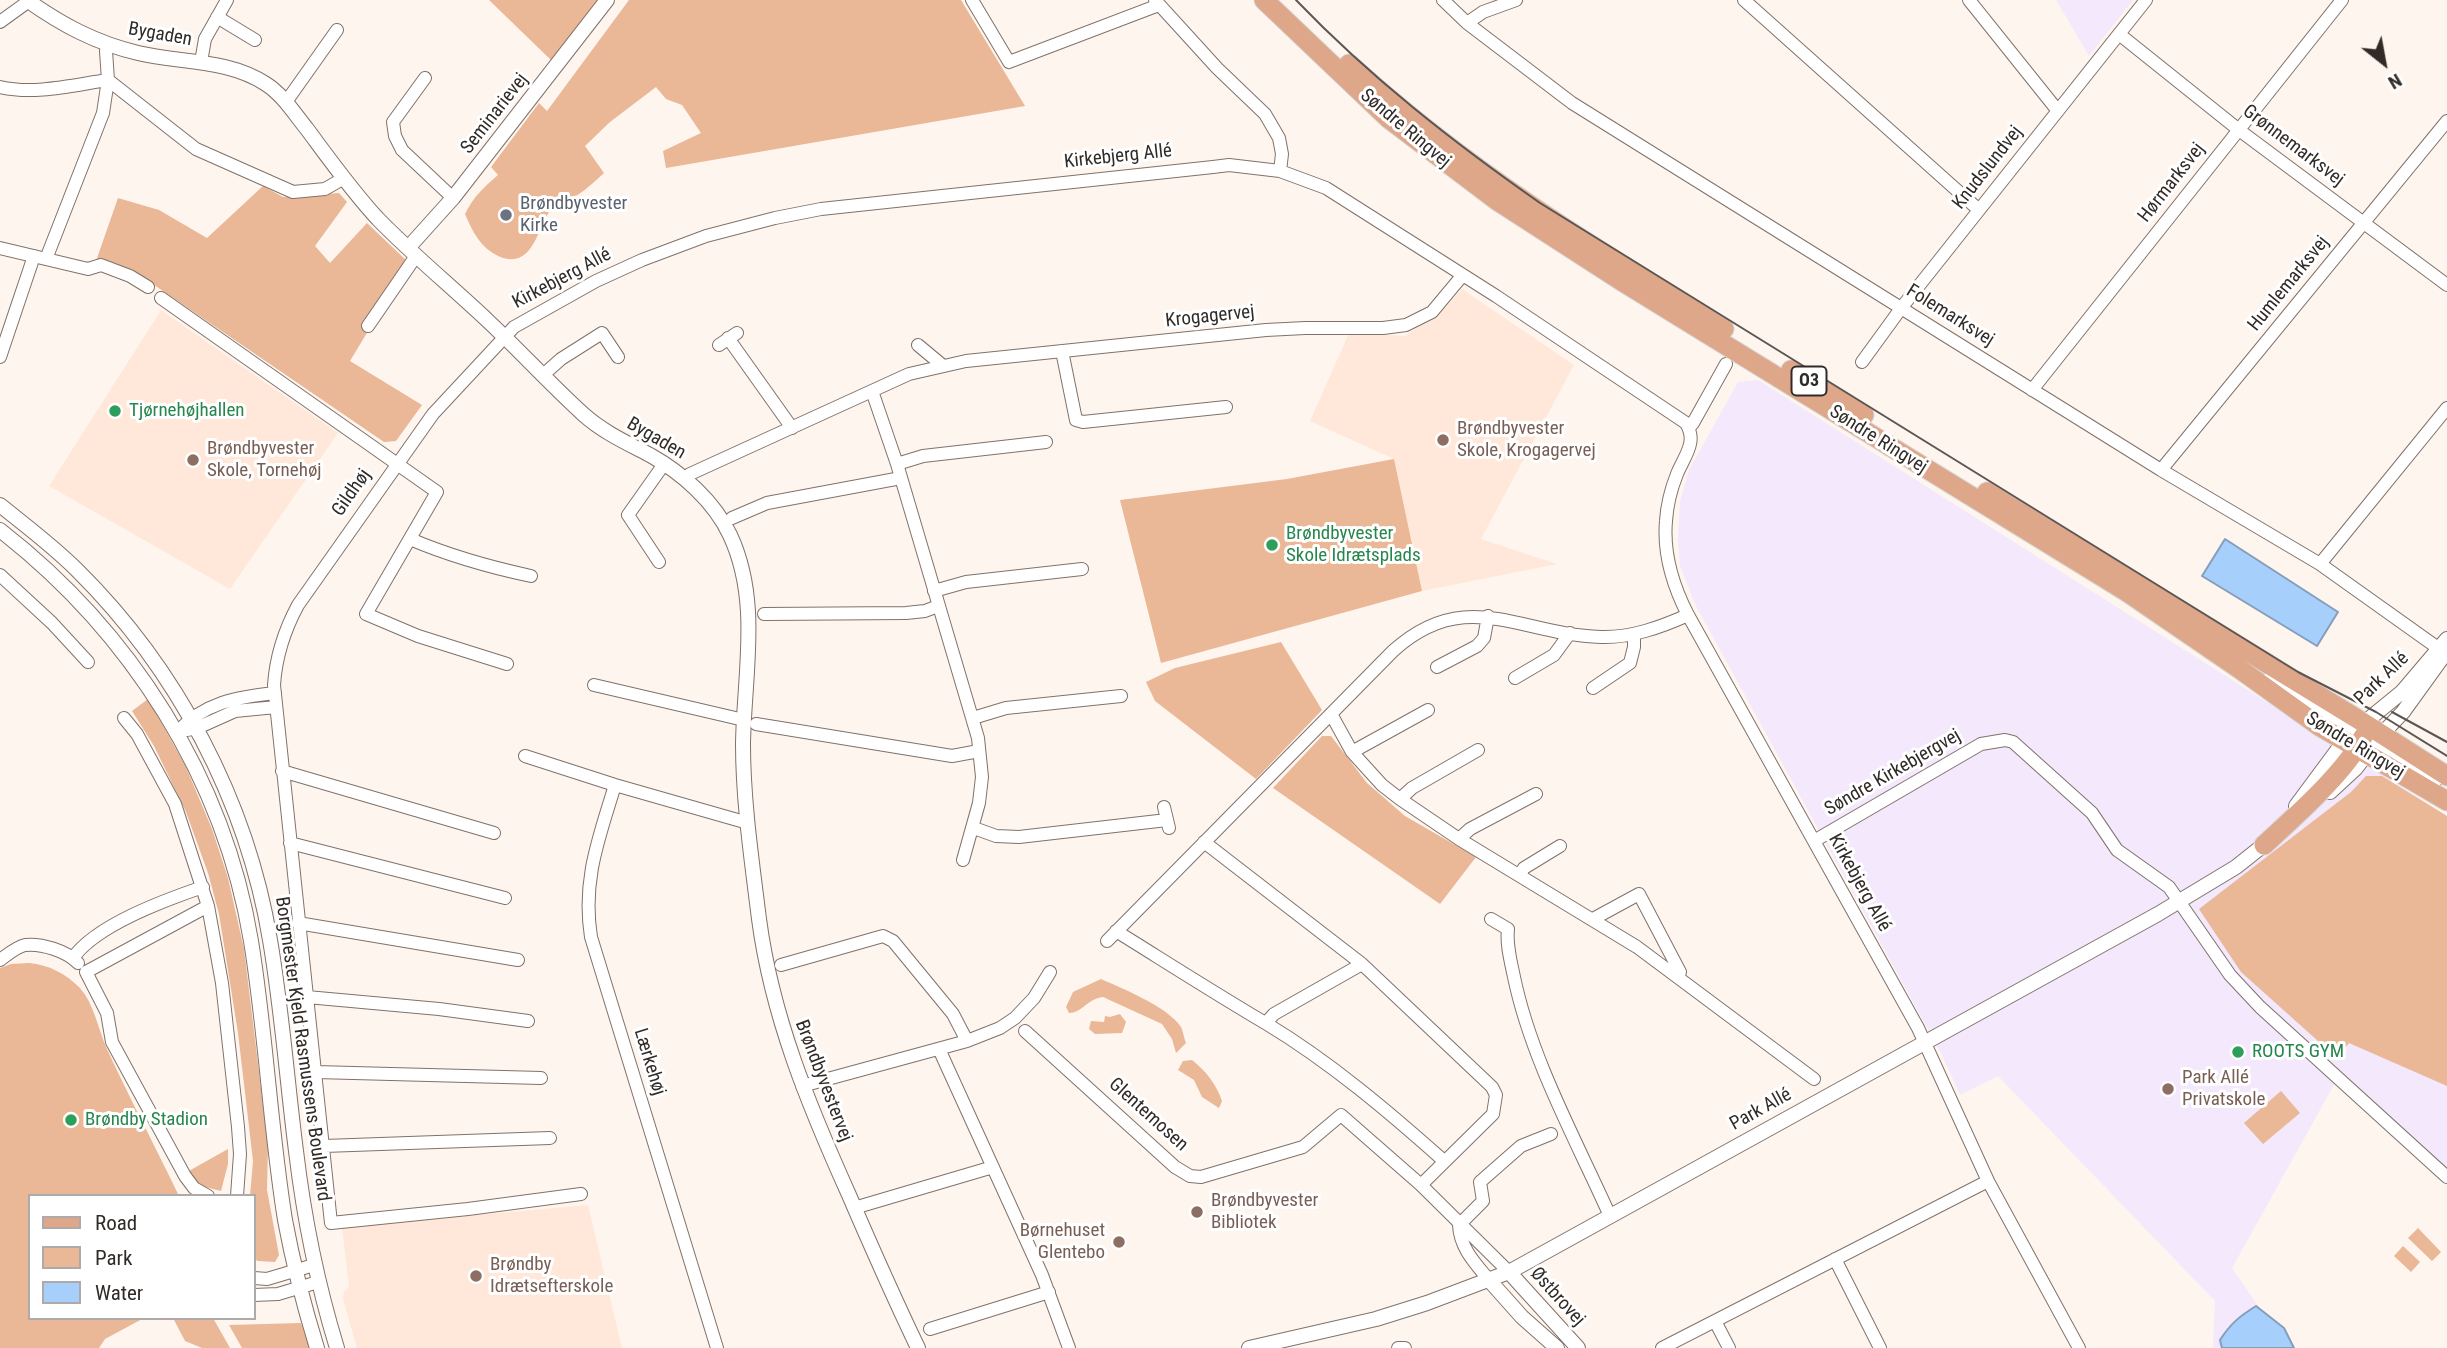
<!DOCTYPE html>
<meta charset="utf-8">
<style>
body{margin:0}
#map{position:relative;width:2447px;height:1348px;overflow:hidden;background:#fef5ef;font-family:"Roboto Condensed",sans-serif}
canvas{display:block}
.legend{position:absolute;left:28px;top:1194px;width:228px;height:126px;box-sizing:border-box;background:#fff;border:2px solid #adaaa9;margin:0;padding:9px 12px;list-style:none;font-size:21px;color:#312b28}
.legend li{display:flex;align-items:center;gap:14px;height:35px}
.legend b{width:35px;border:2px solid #adaaa9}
.north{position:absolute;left:2349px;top:28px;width:70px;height:70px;-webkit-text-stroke:5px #fff;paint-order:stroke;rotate:149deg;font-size:19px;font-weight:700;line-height:28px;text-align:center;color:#312b28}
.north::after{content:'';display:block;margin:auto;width:24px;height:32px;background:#312b28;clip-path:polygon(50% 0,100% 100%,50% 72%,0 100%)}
</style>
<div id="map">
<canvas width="2447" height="1348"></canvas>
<ul class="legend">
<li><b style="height:9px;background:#dea78a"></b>Road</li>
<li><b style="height:19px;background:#eab797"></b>Park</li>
<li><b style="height:19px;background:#a7cffc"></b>Water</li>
</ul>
<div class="north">N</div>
</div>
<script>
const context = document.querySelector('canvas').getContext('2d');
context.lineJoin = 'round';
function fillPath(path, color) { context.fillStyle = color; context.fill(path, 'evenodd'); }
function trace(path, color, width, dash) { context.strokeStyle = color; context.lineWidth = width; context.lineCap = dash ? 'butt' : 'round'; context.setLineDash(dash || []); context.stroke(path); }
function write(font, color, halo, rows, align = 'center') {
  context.font = font + ' "Roboto Condensed",sans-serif'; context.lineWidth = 6; context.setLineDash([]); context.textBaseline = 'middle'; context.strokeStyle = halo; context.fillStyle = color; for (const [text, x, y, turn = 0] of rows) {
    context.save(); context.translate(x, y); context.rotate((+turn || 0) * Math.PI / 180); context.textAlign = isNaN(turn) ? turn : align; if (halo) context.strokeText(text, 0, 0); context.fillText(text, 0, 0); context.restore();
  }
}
const built = new Path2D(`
 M1462,289L1574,365L1481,539L1557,564L1422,591L1394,459L1310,421L1349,333L1405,336L1446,307Z
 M161,310L338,433L230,589L49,486Z
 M588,1205L622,1348H357L343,1299L344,1291L349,1287L342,1227Z`);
const industrial = new Path2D(`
 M2056,0H2133L2089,56Z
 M1758,380L2447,816V1168L2341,1072L2232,1268L2287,1348H2213L2215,1301L1998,1076L1960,1095L1942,1055L1695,604L1680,566L1678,538L1680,502L1689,470L1738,382Z`);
const green = new Path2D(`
 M489,0H601L553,62Z
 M629,0H961L1025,106L666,168L663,151L701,133L682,105L666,99L656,87L610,122L585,146L604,173C596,180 588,188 579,194C572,198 560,199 554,205C537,224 535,272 498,256C481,248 472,231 465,214C473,197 484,187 498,175L491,167L539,103L547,111Z
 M263,186L283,197L339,193L347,202L315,246L330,263L367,223L409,263L350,361L422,405L396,441L384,442L141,276L96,261L118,198L159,210L207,238Z
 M1394,459L1422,591L1161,663L1120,500L1287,479Z
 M1281,642L1322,710L1256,779L1155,701L1146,682L1175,668Z
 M148,699L185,765L212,829L228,878L244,949L268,1146L267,1190L279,1255L275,1262L258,1261L254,1259V1196H250L253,1161L238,1033L219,914L208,873L186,812L154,746L132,711Z
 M1322,736H1331L1367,783L1405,816L1476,857L1440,904L1273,788Z
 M2366,776H2382L2447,816V1086L2349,1043L2337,1058L2241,972L2199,909L2351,792Z
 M29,963C49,965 65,973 80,988C94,1004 98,1028 106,1047C129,1097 155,1146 179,1196H30V1318H144L105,1339L99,1348H0V968L11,964Z
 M1101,979C1123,989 1167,1006 1181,1027C1183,1031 1184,1038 1186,1043L1176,1053L1172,1039L1162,1024L1103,997C1087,999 1082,1013 1069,1013L1066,1007L1073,992Z
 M1120,1014L1126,1022L1122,1033L1095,1034L1089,1029L1091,1021L1104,1022L1105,1016L1110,1017Z
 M1192,1060C1206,1071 1216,1084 1222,1101L1219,1108L1202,1097L1194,1080L1178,1070L1183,1061Z
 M2281,1091L2300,1113L2263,1144L2244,1123Z
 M228,1149V1164L221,1191L197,1185L187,1172Z
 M2418,1228L2441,1252L2432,1261L2408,1238Z
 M2403,1246L2420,1262L2411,1272L2394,1256Z
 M173,1318H213L230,1348H202L185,1341Z
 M301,1323L310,1348H242L229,1325Z`);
const water = new Path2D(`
 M2225,539L2338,612L2317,646L2202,576Z
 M2256,1306L2284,1328L2294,1348H2222L2220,1340C2231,1323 2240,1316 2256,1306Z`);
const minor = new Path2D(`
 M972,0L1009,62L1159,5
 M1155,0L1217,68L1265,114L1279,138L1282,154L1280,171
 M1443,0L1467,23L1572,103L2161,470L2320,564L2445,653
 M1744,0L1979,210
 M1969,0L2058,111
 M217,17L255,40
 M0,22L29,1
 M1467,23L1483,12L1516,0
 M2119,34L2239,130L2447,285
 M201,62L205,39L227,0
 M425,78L393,122L395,136L402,150L453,198
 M108,80L196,149L293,192L325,189L344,178
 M0,87C35,95 73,85 108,80
 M286,102L337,30
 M0,248L88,269L101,265L130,276L148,287
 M46,259L103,113L108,80L106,51L108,45
 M161,298L437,492L366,614L418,636L507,664
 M368,326L416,256
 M728,338L792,428
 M719,345L737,333
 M918,345L942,365
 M1062,351L1076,420L1083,422L1226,407
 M0,357L34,256
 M1862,362L1902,307L2146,0
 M543,375L561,359L602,333L618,357
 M2032,390L2342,0
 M872,391L897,464L978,738L982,777L979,803L963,860
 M1689,428L1693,423L1726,364
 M897,464L923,456L1046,442
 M2161,470L2447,121
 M685,479L690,474L909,374L966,361L1266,330L1305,328H1383L1406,325L1432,312L1462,276
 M732,518L767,503L901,478
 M410,539C450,556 489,567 531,576
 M659,562L628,515L664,464
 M2320,564L2447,408
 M0,575L52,623L88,662
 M934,591L966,582L1082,569
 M764,614L906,613L925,611L938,606
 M1437,667L1477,646L1484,638L1488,616
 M1515,678L1554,655L1570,633
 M594,685L744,720
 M1593,688L1630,663L1634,647V634
 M1331,714L1352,752L1382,785L1400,799L1459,839L1637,947L1814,1079
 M124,718L137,734L175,804L208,906L222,983L238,1127L240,1154L237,1196
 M973,718L1006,708L1121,696
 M756,724L952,756L979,751
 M187,730L197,728L235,711L276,707
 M177,732C204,703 236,697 275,693
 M1352,752L1428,710
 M525,756L615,785L748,823
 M282,771L494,833
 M615,785C599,838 582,880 591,937L717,1348
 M1400,799L1412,788L1478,750
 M1164,807L1169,828
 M974,828L996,836L1019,837L1167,820
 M1459,839L1470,829L1536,794
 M1814,841L1981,744L2005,740L2013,742L2092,813L2117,850L2169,887L2230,975L2260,1007L2447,1177
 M1204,842L1362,964L1492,1087L1496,1095L1493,1114L1421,1185
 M290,843L505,898
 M1519,875L1524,868L1560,846
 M208,906L86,972L107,1013L112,1042L185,1176L194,1188L208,1196
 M1491,919L1508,929C1506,945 1511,962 1514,977C1531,1059 1576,1140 1610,1216
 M1593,919L1639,894L1680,972L1678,977
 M298,923L518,960
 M1116,931C1166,962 1216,994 1267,1024C1330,1062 1389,1112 1444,1161
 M1107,941L1393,651C1466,585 1520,635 1601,637C1631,638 1661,627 1688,615
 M73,958C96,925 165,900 203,887
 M0,960C7,955 16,947 25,945C41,943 67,951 78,963
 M781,965L883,936L893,941L953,1014L967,1041
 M307,997L439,1009L528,1021
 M1266,1023L1274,1014L1362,964
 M1025,1031L1175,1167L1190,1176L1201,1177L1303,1147L1341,1115L1421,1185L1509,1272
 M939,1049L1042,1275L1069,1348
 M316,1072L541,1078
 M802,1086L967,1041L1000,1028L1015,1018L1034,998L1050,972
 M324,1146L550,1138
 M581,1194L468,1209L331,1223L274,685C276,655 284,631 298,605L433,414L514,327L596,281L642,260L706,236L775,218L821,209L1213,167L1229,165L1280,171L1326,188L1496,296L1686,423C1690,430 1692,436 1690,444C1688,454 1681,464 1677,474C1671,489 1667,505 1666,521C1663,555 1673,586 1688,615L1918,1028L1988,1181L2079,1348
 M854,1208L993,1167
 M1459,1225L1483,1201L1480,1182L1521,1146L1551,1134
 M1459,1225C1460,1248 1475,1263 1489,1280
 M1835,1259L1880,1348
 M254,1278L267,1279L314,1265
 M254,1295L278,1294L318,1282
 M1715,1321L1729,1348
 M930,1329L1049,1292
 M1398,1348H1405
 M1662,1348L1988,1181`);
const tertiary = new Path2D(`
 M27,0C62,25 96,43 138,53C180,63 228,59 266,84C283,95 294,113 307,129C330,160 352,191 378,219C413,255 452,287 488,321C520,351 550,384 583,414C603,432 627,443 650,455C682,473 714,501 730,535C761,601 744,674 743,744C743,802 752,862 759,919C772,1017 809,1106 849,1195C871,1246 894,1298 918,1348
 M408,248L453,198L607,0
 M0,505C26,526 53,546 77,570C177,669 247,801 270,940C282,1010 287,1081 296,1151C304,1218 317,1283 337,1348
 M0,530C130,631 224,777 251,941C266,1033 270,1127 285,1220C293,1263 304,1306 317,1348
 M2269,680L2354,733L2363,734
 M2365,741L2374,743L2436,779
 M2330,792L2356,768L2382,734L2403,712L2447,651
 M2296,806L2339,748L2364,723L2402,692L2447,639
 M1509,1272L1578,1348
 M1489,1280L1522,1317L1557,1348
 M1249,1348L1376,1319L1427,1303L1509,1272L2158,914L2236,867L2270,840`);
const primary = new Path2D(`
 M1264,0L1389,119L1496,200L1623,282L2127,592L2241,670L2319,726L2447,801
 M1349,64C1463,168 1593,248 1724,329
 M1791,370L1864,415
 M1987,492L2364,723L2447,776
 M2264,845C2293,818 2346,772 2363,737`);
const tram = new Path2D(`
 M1296,0C1370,77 1453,142 1540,203L2298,672L2376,712L2447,756
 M2392,712L2447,742`);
const markers = [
 [506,215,7,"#6b7280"],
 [115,411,7,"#2e9e5b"],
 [1443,440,7,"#8d6e63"],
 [193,460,7,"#8d6e63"],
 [1272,545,7,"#2e9e5b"],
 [2238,1052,7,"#2e9e5b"],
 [2168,1089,7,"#8d6e63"],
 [71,1120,7,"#2e9e5b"],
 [1197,1212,7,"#8d6e63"],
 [1119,1242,7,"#8d6e63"],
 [476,1276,7,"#8d6e63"]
];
const shields = [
 [1809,381,35]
];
const shieldNames = [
 ["O3",1809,381]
];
const streetNames = [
 ["Bygaden",160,35,10],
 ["Seminarievej",495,114,-52],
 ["Søndre Ringvej",1405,129,40],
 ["Grønnemarksvej",2293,146,37],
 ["Kirkebjerg Allé",1118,157,-6],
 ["Knudslundvej",1988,168,-52],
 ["Hørmarksvej",2172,183,-52],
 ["Kirkebjerg Allé",562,279,-28],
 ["Humlemarksvej",2289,284,-51],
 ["Folemarksvej",1950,316,32],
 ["Krogagervej",1210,317,-6],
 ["Bygaden",656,439,30],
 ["Søndre Ringvej",1878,440,32],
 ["Gildhøj",352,493,-55],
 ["Park Allé",2382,679,-44],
 ["Søndre Ringvej",2355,746,31],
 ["Søndre Kirkebjergvej",1893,773,-30],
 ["Kirkebjerg Allé",1859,883,61],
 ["Borgmester Kjeld Rasmussens Boulevard",302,1049,82],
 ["Lærkehøj",649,1062,73],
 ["Brøndbyvestervej",823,1081,69],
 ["Park Allé",1761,1110,-29],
 ["Glentemosen",1148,1115,42],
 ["Østbrovej",1557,1297,48]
];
const worshipNames = [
 ["Brøndbyvester",520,204],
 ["Kirke",520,226]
];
const leisureNames = [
 ["Tjørnehøjhallen",129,411],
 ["Brøndbyvester",1286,534],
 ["Skole Idrætsplads",1286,556],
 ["ROOTS GYM",2252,1052],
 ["Brøndby Stadion",85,1120]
];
const educationNames = [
 ["Brøndbyvester",1457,429],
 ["Skole, Krogagervej",1457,451],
 ["Brøndbyvester",207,449],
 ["Skole, Tornehøj",207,471],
 ["Park Allé",2182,1078],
 ["Privatskole",2182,1100],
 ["Brøndbyvester",1211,1201],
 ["Bibliotek",1211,1223],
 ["Børnehuset",1105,1231,"right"],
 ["Glentebo",1105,1253,"right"],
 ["Brøndby",490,1265],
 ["Idrætsefterskole",490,1287]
];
fillPath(built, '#ffe8d9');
fillPath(industrial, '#f3e8fc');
fillPath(green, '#eab797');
fillPath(water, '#a7cffc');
trace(water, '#849ebc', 2);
trace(minor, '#80726a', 14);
trace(tertiary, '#80726a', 16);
trace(primary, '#d6d5d4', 21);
trace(minor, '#fff', 12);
trace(tertiary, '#fff', 14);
trace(primary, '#dea78a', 19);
trace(tram, '#5c5552', 2);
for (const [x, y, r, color] of markers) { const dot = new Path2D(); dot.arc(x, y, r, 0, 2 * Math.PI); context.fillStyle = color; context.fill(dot); trace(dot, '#fff', 2.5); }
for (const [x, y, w] of shields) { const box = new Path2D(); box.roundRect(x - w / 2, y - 14.5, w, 29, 5); context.fillStyle = '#fff'; context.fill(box); trace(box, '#312b28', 2); }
write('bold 18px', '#312b28', null, shieldNames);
write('19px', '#312b28', '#fff', streetNames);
write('19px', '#5b616d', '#fff', worshipNames, 'left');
write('19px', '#27864d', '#fff', leisureNames, 'left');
write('19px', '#785e54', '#fff', educationNames, 'left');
</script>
